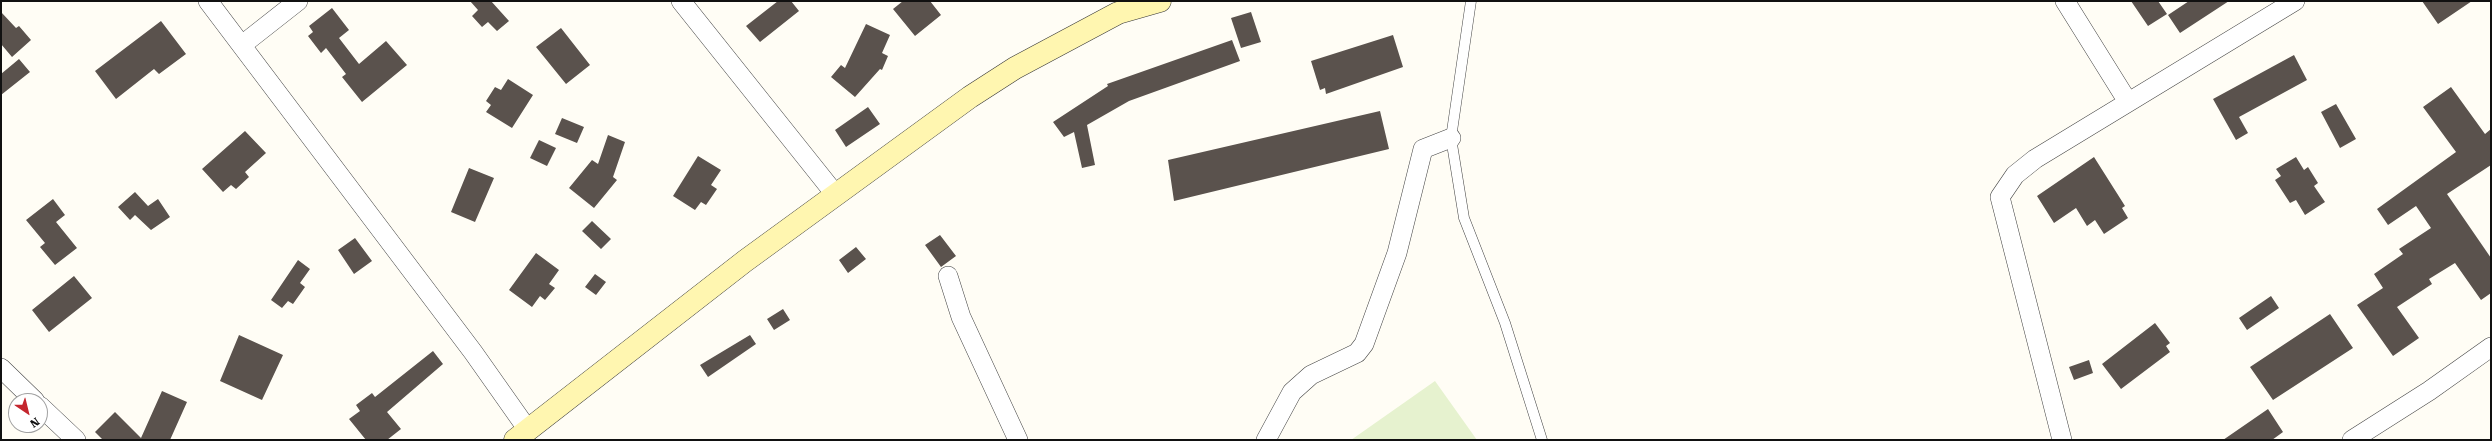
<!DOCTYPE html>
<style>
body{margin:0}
#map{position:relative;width:2492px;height:441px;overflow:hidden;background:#fffdf5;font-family:"Roboto Serif",serif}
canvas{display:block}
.frame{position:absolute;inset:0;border:2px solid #111;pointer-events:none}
.north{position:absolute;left:8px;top:393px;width:40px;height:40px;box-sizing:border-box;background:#fff;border:1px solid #a0a0a0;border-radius:50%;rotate:145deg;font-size:11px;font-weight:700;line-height:16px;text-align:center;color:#111}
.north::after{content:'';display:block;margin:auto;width:14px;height:18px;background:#c4262e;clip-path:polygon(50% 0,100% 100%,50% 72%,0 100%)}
</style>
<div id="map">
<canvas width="2492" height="441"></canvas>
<div class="frame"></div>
<div class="north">N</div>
</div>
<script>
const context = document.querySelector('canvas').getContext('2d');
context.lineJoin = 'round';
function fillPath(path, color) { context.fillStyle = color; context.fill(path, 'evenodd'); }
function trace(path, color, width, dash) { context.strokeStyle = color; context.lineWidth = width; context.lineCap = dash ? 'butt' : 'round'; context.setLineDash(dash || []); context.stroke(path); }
const pitch = new Path2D(`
 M1435,381L1477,440H1351Z`);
const building = new Path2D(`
 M470,1H491L509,21L497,31L488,22L482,27L472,16L478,10Z
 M778,1H791L799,11L760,42L746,26Z
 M903,1H930L941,15L915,36L893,9Z
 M2131,1H2158L2167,14L2148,26Z
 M2189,1H2229L2180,33L2168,15Z
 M2422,1H2472L2438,24Z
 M332,8L349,30L339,38L359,64L386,41L407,65L362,102L342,77L346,74L326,48L321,53L308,36L313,32L309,26Z
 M1,12L16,28L19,26L31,40L12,57L1,44Z
 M1251,12L1261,42L1241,48L1231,18Z
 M161,21L186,54L159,74L154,69L116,99L95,71Z
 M866,24L890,35L882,53L888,56L882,70L880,69L855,97L831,77L841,65L845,68Z
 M561,28L590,65L566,84L536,47Z
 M1393,35L1403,67L1326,94L1325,88L1320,90L1311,61Z
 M1232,40L1240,61L1129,101L1087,125L1095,165L1082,168L1074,132L1064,137L1053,122L1108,86L1107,84Z
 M2294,55L2307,80L2239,117L2248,133L2236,140L2213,99Z
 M19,59L30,72L1,95V74Z
 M508,79L533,95L512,128L486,112L491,105L486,101L495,87L501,90Z
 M2451,87L2485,134L2491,129V165L2447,194L2491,258V293L2481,300L2455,263L2429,279L2432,284L2397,307L2419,338L2393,356L2357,305L2383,288L2374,274L2403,254L2399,249L2431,228L2416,206L2388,225L2377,209L2456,152L2423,107Z
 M2336,104L2356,139L2340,148L2321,112Z
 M868,107L880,124L846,147L835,130Z
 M1380,111L1389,149L1174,201L1168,160Z
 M562,118L584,127L577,143L555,134Z
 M245,131L266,153L245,172L249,177L236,189L231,185L223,192L202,169Z
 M608,135L625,142L613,177L617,180L594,208L569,188L592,160L598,164Z
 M539,140L556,148L547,166L530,158Z
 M698,156L721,170L711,185L717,189L706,205L701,202L695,210L673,196Z
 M2094,157L2125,206L2122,208L2128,218L2104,234L2095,220L2087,226L2076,208L2054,223L2037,196Z
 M2296,157L2304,170L2308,167L2318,183L2314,186L2325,202L2305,215L2296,200L2290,203L2275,180L2281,176L2276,169Z
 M469,168L494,178L475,222L451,212Z
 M135,192L148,206L158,199L170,217L151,230L135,215L130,220L118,207Z
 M53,199L65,215L56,222L77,248L55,265L40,247L45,243L26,220Z
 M592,221L611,239L601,249L582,231Z
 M940,235L956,256L941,267L925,245Z
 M355,238L372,261L354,274L338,250Z
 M856,247L866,259L848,273L839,260Z
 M536,253L559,270L549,284L555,288L545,300L540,296L532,307L509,290Z
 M298,260L310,269L300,283L305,287L293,304L288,301L282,308L271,300Z
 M595,274L606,282L596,295L585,287Z
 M74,276L92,298L49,332L32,310Z
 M2271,296L2279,308L2247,330L2239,318Z
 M783,309L790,320L774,330L767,319Z
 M2330,314L2353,348L2273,400L2250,367Z
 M2155,323L2170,343L2166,346L2170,352L2121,389L2102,364Z
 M239,335L283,355L262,400L220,381Z
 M750,335L756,344L708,377L700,365Z
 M433,351L443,364L387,412L401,429L387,440H366L349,419L360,411L356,405L372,393L375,397Z
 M2089,360L2093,373L2074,380L2069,367Z
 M162,391L187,402L170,440H103L95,432L115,412L141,438Z
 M2268,409L2283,432L2272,440H2223Z`);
const lane = new Path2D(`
 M1471,1L1451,138L1464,218L1505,323L1542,440`);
const street = new Path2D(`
 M208,1L473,352L528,430
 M681,1L835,194
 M2065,1L2128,102
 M242,45L298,1
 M948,276L961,317L1018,440
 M1,368L35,401
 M40,406L76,440
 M1266,440L1292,392L1311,375L1357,353L1364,344L1397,253L1423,149L1451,138
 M2062,440L2000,197L2015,175L2035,159L2295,1
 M2352,440L2429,391L2491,347`);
const secondary = new Path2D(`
 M515,440L745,261L970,97L1015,68L1118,13L1160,1`);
fillPath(pitch, '#e6f2cf');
fillPath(building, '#5a524d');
trace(lane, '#444', 11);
trace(street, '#444', 20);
trace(secondary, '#333', 23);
trace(lane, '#fff', 10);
trace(street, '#fff', 19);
trace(secondary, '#fff6b0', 22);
</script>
